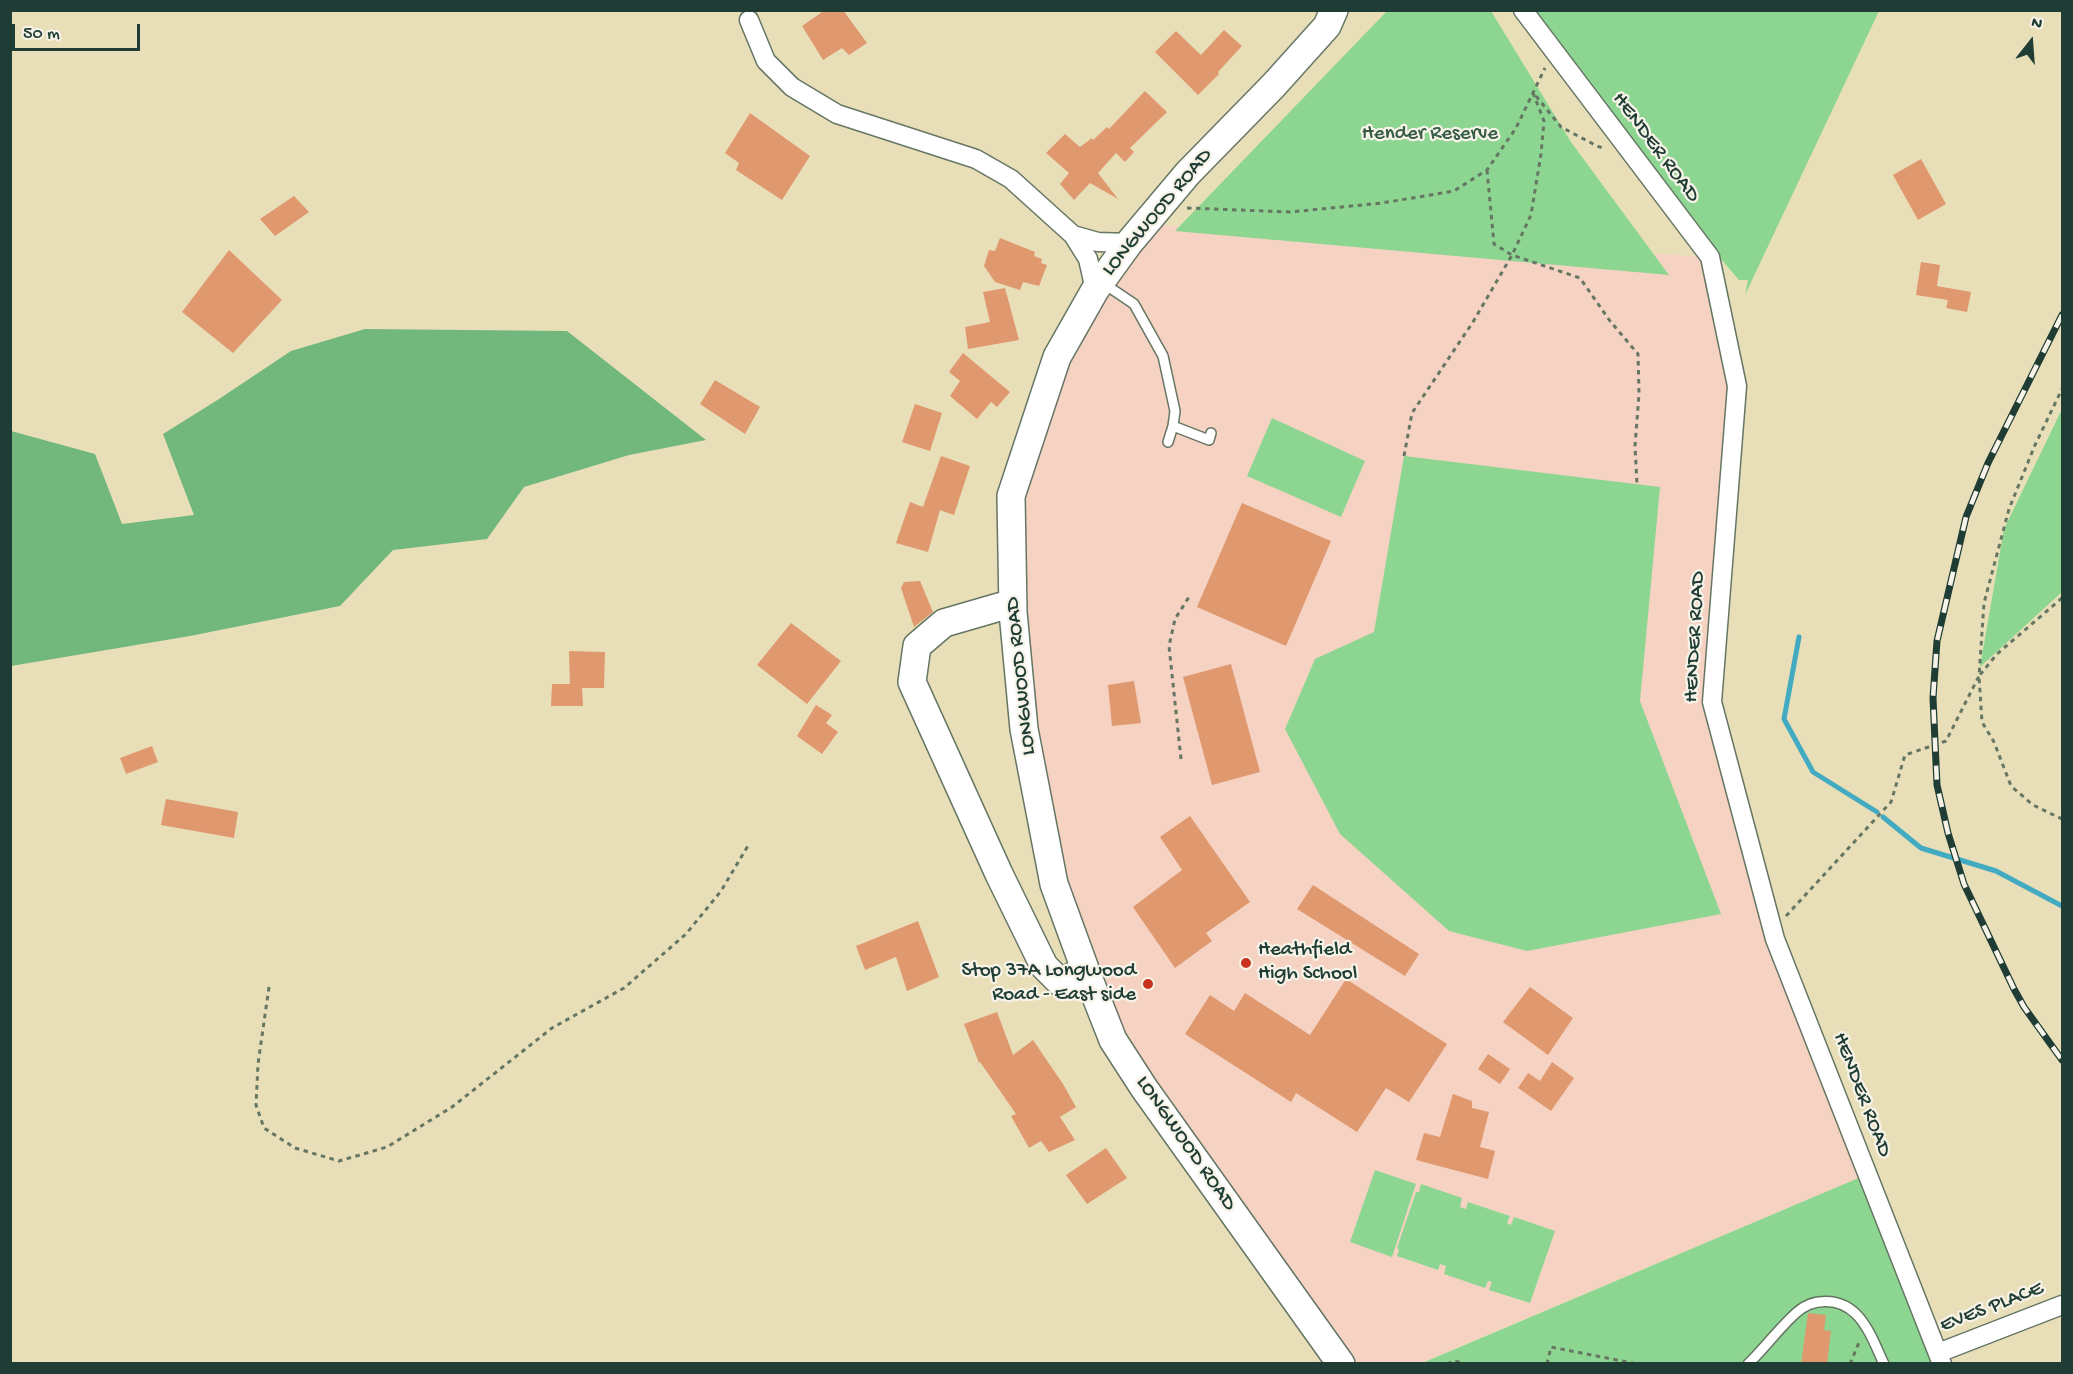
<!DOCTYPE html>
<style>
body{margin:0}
#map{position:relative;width:2073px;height:1374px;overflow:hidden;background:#e8dfb9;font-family:"Gochi Hand",sans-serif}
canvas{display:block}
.frame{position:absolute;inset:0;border:12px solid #1f3d34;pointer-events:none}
.north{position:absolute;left:2001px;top:12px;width:60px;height:60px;-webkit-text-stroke:4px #f7f3e8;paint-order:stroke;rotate:17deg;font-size:16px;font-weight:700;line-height:24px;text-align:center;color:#1f3d34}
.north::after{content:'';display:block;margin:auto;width:21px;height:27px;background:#1f3d34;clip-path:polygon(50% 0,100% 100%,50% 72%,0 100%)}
.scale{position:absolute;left:12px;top:24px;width:128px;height:27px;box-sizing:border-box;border:3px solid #1f3d34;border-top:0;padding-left:8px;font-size:18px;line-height:21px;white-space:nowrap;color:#1f3d34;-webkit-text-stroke:4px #f7f3e8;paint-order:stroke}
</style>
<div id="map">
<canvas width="2073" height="1374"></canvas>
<div class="frame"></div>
<div class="north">N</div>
<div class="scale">50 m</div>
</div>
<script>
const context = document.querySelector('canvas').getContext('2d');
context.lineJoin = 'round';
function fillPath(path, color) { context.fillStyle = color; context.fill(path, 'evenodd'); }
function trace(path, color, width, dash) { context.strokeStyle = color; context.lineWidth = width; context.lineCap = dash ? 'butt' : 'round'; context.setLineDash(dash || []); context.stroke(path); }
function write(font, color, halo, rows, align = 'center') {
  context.font = font + ' "Gochi Hand",sans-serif'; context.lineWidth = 4.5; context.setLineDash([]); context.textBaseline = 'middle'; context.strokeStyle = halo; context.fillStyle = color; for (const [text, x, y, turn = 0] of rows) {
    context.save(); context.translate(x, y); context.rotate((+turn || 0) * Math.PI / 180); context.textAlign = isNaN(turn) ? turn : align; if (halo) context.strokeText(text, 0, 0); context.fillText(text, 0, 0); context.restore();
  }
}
const built = new Path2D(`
 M1144,224L1710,257L1737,386L1712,702L1775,939L1868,1174L1420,1363H1341L1144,1088L1054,884L1011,496L1057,357Z`);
const green = new Path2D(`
 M1387,11H1491L1571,142L1669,275L1175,231Z
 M1535,11H1879L1745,295L1748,280H1739L1603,122Z
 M2062,409V592L1980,667L2004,529Z
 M1272,418L1365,461L1341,517L1247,476Z
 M1404,456L1660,487L1640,701L1721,914L1527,951L1449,931L1340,834L1285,729L1315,659L1374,632Z
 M1375,1170L1416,1184L1392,1257L1350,1242Z
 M1868,1174L1942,1364H1420Z
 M1421,1184L1462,1198L1460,1207L1466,1209L1468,1202L1510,1216L1507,1223L1511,1225L1514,1217L1555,1231L1530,1303L1489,1290L1492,1282L1488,1281L1485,1288L1444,1274L1446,1266L1440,1264L1438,1270L1397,1256L1399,1250L1397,1248L1416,1192H1419Z`);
const forest = new Path2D(`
 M365,329L567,331L706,440L629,455L524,487L487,539L393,550L340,606L190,636L11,666V431L95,454L122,524L194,515L163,434L219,399L291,351Z`);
const stream = new Path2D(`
 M1799,637L1784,719L1813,772L1877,812
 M1883,817L1921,848L1996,871L2062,906`);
const building = new Path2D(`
 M825,10H843L867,43L849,55L842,48L823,60L802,26Z
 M1224,30L1242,46L1218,72L1219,74L1198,95L1155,52L1176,31L1201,55Z
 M1145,91L1167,112L1130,148L1134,152L1125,162L1116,153L1098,173L1118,199L1090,183L1074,200L1060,184L1069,173L1046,153L1065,134L1080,147L1092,138L1093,140L1107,127L1109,129Z
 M750,113L810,156L782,200L736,170L739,163L725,153Z
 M1921,159L1946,204L1918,220L1893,175Z
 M294,196L309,212L275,236L260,219Z
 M1000,238L1035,252L1034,256L1042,259L1041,263L1047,265L1039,286L1023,282L1020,290L995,282L984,266L989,250L995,251Z
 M229,250L282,300L233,353L182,312Z
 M1921,262L1940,265L1937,286L1971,292L1967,312L1946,308L1948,300L1916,295Z
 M1005,288L1019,340L968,349L965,327L990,322L983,292Z
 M963,353L1010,392L997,407L991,402L977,419L950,396L960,381L949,372Z
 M715,380L760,407L745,434L700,404Z
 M915,404L942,413L930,451L902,442Z
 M941,456L970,466L954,515L940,510L928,552L896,543L910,502L923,507Z
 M1242,503L1331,541L1286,646L1197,607Z
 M920,581L933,612L914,627L901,588L904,582Z
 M791,623L841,661L807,704L757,665Z
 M569,651L605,652L604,688H582L583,706H551L552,684H570Z
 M1231,664L1260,772L1212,785L1183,677Z
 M1134,681L1141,723L1112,726L1108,685Z
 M816,705L832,715L826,723L838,732L822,754L797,736Z
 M152,746L158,762L126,774L120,758Z
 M166,799L238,812L234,838L161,825Z
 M1190,816L1250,902L1206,933L1212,941L1175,968L1133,907L1182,870L1160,837Z
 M1313,885L1419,954L1405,976L1297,909Z
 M918,921L939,977L907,991L896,957L865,970L856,946Z
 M1346,979L1447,1044L1409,1102L1386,1088L1357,1132L1296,1093L1291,1102L1185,1034L1210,995L1234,1011L1245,993L1310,1035Z
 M1530,987L1573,1018L1548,1055L1503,1022Z
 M997,1012L1013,1055L1033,1040L1063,1084L1076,1107L1060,1117L1075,1140L1049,1152L1041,1141L1029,1148L1011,1116L1016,1114L980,1062L979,1063L964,1024Z
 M1488,1054L1510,1069L1500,1084L1478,1069Z
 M1552,1062L1574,1078L1551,1111L1518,1088L1528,1073L1540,1081Z
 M1453,1094L1472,1101V1108L1489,1112L1480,1147L1495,1151L1488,1179L1416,1160L1424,1133L1440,1137Z
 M1106,1148L1127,1178L1087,1204L1066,1175Z
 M1808,1313L1826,1315L1824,1330L1831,1331L1827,1364H1801Z`);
const path = new Path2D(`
 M1536,96L1561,127L1597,146L1606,149
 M1487,170L1494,244L1512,255L1580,278L1610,321L1638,354L1639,394L1635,446L1637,484
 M1187,208L1290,212L1382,203L1454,191L1487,170L1516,128L1545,68
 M1404,456L1412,413L1473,322L1512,255L1531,215L1541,154L1544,121L1533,93
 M2062,598L1997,654L1979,676L1982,722L1994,742L2011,786L2033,805L2062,819
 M1181,759L1169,646L1175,619L1189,597
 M1786,916L1891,802L1905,755L1946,741L1979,676L1984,603L2009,509L2035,445L2062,389
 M269,987L258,1064L256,1105L264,1128L295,1148L339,1161L387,1147L452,1107L552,1028L624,988L686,934L721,891L749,844
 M1447,1364L1454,1361L1467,1364
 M1547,1364L1551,1347L1637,1364
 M1850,1364L1860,1340`);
const lane = new Path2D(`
 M1103,283L1134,304L1163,356L1175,411L1173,426L1168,442
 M1173,426L1209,440L1211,433
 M1748,1364C1765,1348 1779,1328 1796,1313C1813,1297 1840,1298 1856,1314C1869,1327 1876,1347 1884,1364`);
const street = new Path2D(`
 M1523,10L1710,257L1737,386L1712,702L1775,939L1942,1364
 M749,20L766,61L792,87L837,114L976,159L1011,179L1073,235L1088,259L1095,290
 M1073,235L1098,242L1129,243
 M1938,1353L2062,1305`);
const secondary = new Path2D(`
 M1334,10L1327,26L1274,85L1188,173L1129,243L1095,290L1057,357L1011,496L1013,612L1024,729L1054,884L1085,969L1113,1040L1144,1088L1341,1364
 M1013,603L944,623L917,646L912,682L999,874L1044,966L1061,983L1085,969`);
const rail = new Path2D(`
 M2062,315L1988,463L1966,517L1937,641L1933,698L1937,785L1948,833L1964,884L2014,989L2024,1007L2062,1060`);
const markers = [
 [1246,963,6,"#c8321e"],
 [1148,984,6,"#c8321e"]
];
const parkNames = [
 ["Hender Reserve",1430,135]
];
const streetNames = [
 ["HENDER ROAD",1655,148,53],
 ["LONGWOOD ROAD",1158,213,-50],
 ["HENDER ROAD",1696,637,-87],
 ["LONGWOOD ROAD",1022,676,-96],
 ["HENDER ROAD",1861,1095,69],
 ["LONGWOOD ROAD",1185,1144,55],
 ["EVES PLACE",1992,1308,-21]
];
const poiNames = [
 ["Heathfield",1258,951],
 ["High School",1258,975],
 ["Stop 37A Longwood",1136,972,"right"],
 ["Road - East side",1136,996,"right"]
];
fillPath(built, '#f5d2c2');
fillPath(green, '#8dd692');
fillPath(forest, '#72b77c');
trace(stream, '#42aac1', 5);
fillPath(building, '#e0986f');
trace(lane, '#657663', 12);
trace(street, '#657663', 21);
trace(secondary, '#657663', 30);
trace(path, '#657663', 3, [4.5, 4.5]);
trace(lane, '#fff', 9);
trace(street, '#fff', 18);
trace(secondary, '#fff', 27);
trace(rail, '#1f3d34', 7);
trace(rail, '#f7f3e8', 4.5, [14]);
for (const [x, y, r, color] of markers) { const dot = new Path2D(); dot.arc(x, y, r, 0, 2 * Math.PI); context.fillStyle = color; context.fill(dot); trace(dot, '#f7f3e8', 2); }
write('21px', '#355c47', '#f7f3e8', parkNames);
write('21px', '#1f3d34', '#f7f3e8', streetNames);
write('21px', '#1f3d34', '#f7f3e8', poiNames, 'left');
</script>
